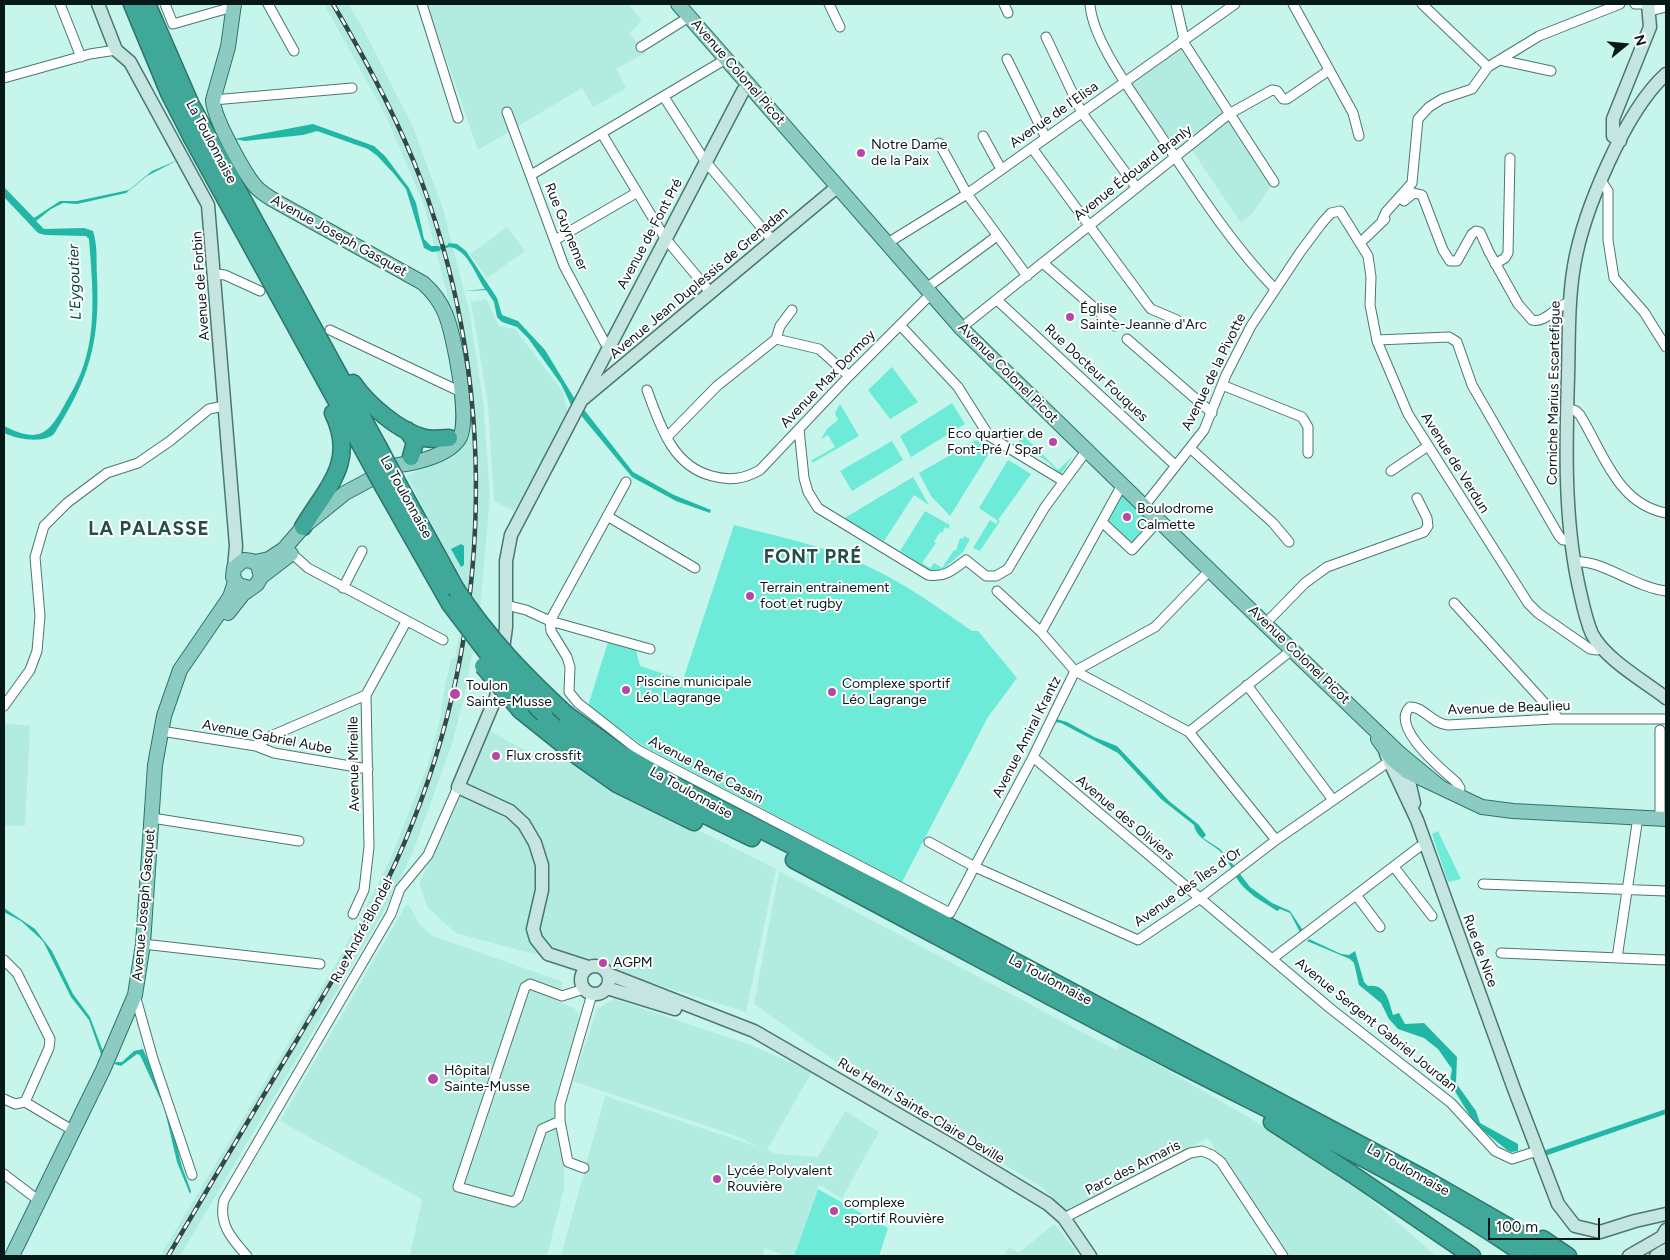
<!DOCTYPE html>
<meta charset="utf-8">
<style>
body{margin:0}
#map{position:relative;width:1670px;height:1260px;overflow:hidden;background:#c6f5ec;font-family:Figtree,sans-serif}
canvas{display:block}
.frame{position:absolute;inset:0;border:5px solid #071916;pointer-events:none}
.north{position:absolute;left:1600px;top:20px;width:50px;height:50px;-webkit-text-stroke:4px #fff;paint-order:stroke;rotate:73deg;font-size:14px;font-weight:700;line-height:20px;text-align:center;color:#071916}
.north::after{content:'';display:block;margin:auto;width:18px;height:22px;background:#071916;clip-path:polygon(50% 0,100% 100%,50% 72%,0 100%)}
.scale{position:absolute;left:1488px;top:1218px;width:112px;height:22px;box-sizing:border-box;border:2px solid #071916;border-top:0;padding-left:6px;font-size:15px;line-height:18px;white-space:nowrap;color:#071916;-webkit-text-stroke:4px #fff;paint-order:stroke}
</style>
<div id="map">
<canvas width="1670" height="1260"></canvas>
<div class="frame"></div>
<div class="north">N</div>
<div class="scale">100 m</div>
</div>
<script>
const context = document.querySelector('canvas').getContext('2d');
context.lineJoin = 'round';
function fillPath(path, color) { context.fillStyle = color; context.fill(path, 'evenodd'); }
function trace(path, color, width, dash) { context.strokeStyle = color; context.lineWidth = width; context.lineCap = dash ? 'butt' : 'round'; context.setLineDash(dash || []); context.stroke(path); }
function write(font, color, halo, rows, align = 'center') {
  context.font = font + ' Figtree,sans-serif'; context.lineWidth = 4; context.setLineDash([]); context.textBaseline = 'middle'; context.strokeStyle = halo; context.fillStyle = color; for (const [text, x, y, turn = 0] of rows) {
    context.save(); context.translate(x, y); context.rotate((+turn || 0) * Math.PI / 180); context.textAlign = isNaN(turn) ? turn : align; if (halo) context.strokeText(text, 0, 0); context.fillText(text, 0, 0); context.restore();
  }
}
const built = new Path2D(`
 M324,4H348L362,27L413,127L443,209L469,310L483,401L490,496L480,609L446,551L407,476L454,453L469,438L465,389L446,290L424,205L386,116Z
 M432,4H628L642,21L629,33L645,53L616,69L626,88L621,91L593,107L582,88L478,150L428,6Z
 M1182,40L1274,182L1251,215L1241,223L1189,146L1175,157L1125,82Z
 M507,227L525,251L487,278L470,254Z
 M486,299L499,326L515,329L563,392L568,414L514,511L494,501L488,404L471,302Z
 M460,632L473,650L465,692L452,744L414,849L383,913L180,1256H160L336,964L389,862L427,767L442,712L441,708L451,658H455Z
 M4,723L30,726L25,826L4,825Z
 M490,731L528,752L572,759L671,817L776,869L746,1012L632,977L526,952L456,933L428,908L419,884Z
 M779,871L1116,1050L1120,1043L1248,1117L1320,1161L1363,1193L1436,1256H1288L1208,1138L1066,1212L1042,1187L855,1075L754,1004Z
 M406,905H409L419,924L433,936L563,982L557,1001L574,1008L578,1013L579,1019L558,1090L556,1105L564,1164V1188L547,1256H410L422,1199L280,1121Z
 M614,999L748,1044L812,1072L767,1150L776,1154L818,1157L845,1111L879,1132L842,1198L819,1185L794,1256H786L765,1248L762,1256H561L605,1096L758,1147L739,1137L573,1081L597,1009Z
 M1054,1224L1076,1251L1075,1256H1004L1009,1247L1019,1253Z`);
const green = new Path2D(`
 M892,367L918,402L890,419L868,390Z
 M952,403L965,424L911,457L900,436Z
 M840,404L859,436L812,463V460L835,447L828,435L821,439L827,429L838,420L835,413Z
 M1023,435L1058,470L1072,457L1060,476L1056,474L1057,471L1048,462L1018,443Z
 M976,440L991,450L950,516L931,496L919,473Z
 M892,441L903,460L852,491L840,471Z
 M1008,460L1031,474L998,520L1000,521L980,551L973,548L990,520L996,524L998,521L979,508Z
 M913,477L929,505L914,495L884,541L843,519Z
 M1123,489L1155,521L1132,548L1104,521Z
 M925,511L950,525L948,529L945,527L942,533L940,532L934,542L936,543L922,563L930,568L934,563L942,568L954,550L956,551L960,538L963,539L964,536L970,539L963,552L936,575L900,551Z
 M734,525C779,537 827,546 869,567C906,584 939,608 972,631H978L1017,678L988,717L902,882L642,745L588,706L609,639L635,647L640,666L683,680Z
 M1438,831L1461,879L1448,882L1432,834Z
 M818,1189L888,1228L879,1256H794Z`);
const water = new Path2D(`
 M313,124L374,146L385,156L409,188L416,203L424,239L431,246H439L440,251L432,252L424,248L406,189L383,160L368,149L317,131L303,135L245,141L234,139Z
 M178,160L147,176L126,193L77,204L63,203L51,209L36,221L44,229L84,228L93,231C98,247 96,261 97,277C100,344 89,378 54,434C42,444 17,439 4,433V426C40,444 49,434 66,402C73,390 80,377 84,364C97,326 92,278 89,239L86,236L45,235L38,233L4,197V187L34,218L60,201H77L129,190L152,171Z
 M448,243L457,244L466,251L497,298L502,315L518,321L545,350L576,401L572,407L561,384L528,338L517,327L502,322L497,317L494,302L486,290L464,291L485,289C476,276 467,248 449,247Z
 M582,407L633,472L674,495L711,510L710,513L676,501L632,477L579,413Z
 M461,544L464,546V565L461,567L451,549Z
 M1056,719L1067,722L1094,737L1117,746L1169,801L1199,825L1206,835L1203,838L1220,849L1235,867L1232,869C1229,864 1225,856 1221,852C1211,843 1196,838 1194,825L1161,799L1118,753L1061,723L1054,722Z
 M1240,874L1250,887L1272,903L1290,911L1304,932L1301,934L1290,913L1280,909L1277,911C1262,901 1246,894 1236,877Z
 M4,908L35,929L52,951L73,994L90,1017L104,1054L102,1057L89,1020L71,997L43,941L21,921L4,912Z
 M1309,939L1341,954L1349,955L1355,951L1364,982L1368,986C1386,983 1389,1001 1393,1015L1399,1013L1405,1024L1424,1023L1457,1057L1456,1083L1476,1111L1480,1123L1518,1144V1151L1511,1152L1507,1150L1475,1124L1453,1088L1450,1081L1452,1069L1438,1049L1424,1038L1398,1029L1389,1019L1381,1003L1359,985L1354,963L1350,959L1307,941Z
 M143,1049L167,1106L182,1167L191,1191L190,1194L177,1162L164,1107L140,1055L137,1054L121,1066L114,1064L116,1062H122L134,1051Z
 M1666,1109V1114L1545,1156L1543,1151Z`);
const stream = new Path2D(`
 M379,156L392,170
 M438,249L452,245`);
const street = new Path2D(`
 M60,4L81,57
 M165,4L173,24L236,6
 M268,4L294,51
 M422,4L458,118
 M829,4L840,27
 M1004,4L1008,13
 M1090,4C1092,39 1131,91 1151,121C1190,179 1226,238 1275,289
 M1176,4L1184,39
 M1293,4L1353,113L1359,136
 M1422,4L1488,67
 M1635,4H1648
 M1650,11L1666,7
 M1046,37L1082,113L1136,187
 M1182,40L1274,182
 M641,47L689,17
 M1007,59L1046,138
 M1500,60L1551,71
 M4,78L90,54L116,50
 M664,97L705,161L773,241
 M213,100L352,88
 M507,112L564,266L605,343L609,345
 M602,134L665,238L710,292
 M983,136L1001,169
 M939,143L967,194L1027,276
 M1032,148L1147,304L1151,309L1177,320
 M531,175L726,59
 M1602,182L1608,191V240L1614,278L1644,312L1666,347
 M1404,201L1414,193L1422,195L1443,250L1450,261H1457L1472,234L1476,231L1480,232L1489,252L1518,304L1532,320C1545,324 1557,305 1570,302
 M1381,223L1386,212L1412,183L1418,119L1429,107L1442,99L1472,89L1488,67L1539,36L1620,4
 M555,240L636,193
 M1360,243L1385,219
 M886,244L967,194L1235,4
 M1043,263L1115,326
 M1495,264L1505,258L1508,253L1510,158
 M215,274L225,275L260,291
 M925,289L997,236
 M997,300L1176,466
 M900,325L958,387L989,436L1063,481
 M961,328L1229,114L1272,90L1277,91L1283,99H1287L1328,71
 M330,330L461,392
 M776,339L780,326L792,310
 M1127,339L1212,413
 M1377,340L1449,337L1457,342L1472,385L1559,536L1563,540H1570
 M1222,385L1302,417L1308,427V453
 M647,390C660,425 672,466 712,476C730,481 744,479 760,470L849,376L930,295
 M1567,408L1576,411L1580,415C1603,452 1617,504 1666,513
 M799,429L804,478L808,492L818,508L928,575C944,578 953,570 966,560L986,576H996L1008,569L1045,507L1087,450
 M667,437L717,386L776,339L819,349L849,376
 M1190,448L1273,523L1289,542
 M1391,471L1428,446
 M626,482L550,621L551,631L567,657L570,667L569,692L578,703L638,750L950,913L1033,757L1075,671L1155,627L1211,569
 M1145,505L1204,430L1226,375L1251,326L1301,251L1322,223L1331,213L1340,211L1368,256L1371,277L1370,305L1377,341L1408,414L1528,603L1538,613L1590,649L1597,650L1602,647
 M607,516L695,568
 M1102,522L1132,550L1159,520
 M289,551L308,568L443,640
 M1574,562C1599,558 1636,588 1666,591
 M343,588L362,551
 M997,591L1041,632L1075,671L1189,732L1276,840
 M1454,603L1559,719
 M506,605L526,610L550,621L650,649
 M1265,624L1305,583L1327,567L1424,532L1428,526L1427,518L1417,498
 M1041,632L1122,485
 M1247,685L1333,800
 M4,706L30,670L37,651L40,616L35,557L44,526L67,503L107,473L138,463L170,441L209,409L224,406
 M1660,730V818
 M161,731L256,746L274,753L368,769
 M1189,732L1293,649
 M256,746L271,736L366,695
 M1033,757L1331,1009L1451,1103L1495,1151L1512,1159L1537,1151
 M1459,797L1460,788L1457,783C1444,771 1389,727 1410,707C1423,706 1432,724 1448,725L1553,719H1666
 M152,818L299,841
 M929,842L975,867L1138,940L1199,899L1276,840L1394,758
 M1394,867L1432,916
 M1483,884L1666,891
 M1356,895L1380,927
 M353,914L364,890L369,847L366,695L406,622
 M143,944L320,964
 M1501,953L1666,960
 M1617,958L1638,817
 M1272,959L1419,847L1427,845
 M4,960L17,973L50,1039L49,1048L25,1102
 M135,995L153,1059L192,1175
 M4,1099L15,1104L25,1102
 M25,1102L72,1130
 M560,1121L542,1129L518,1198L513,1202L458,1187L525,987L530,984L562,996L584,989
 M584,1168L568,1162L560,1121V1104L592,994
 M4,1174L38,1200
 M1064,1218L1190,1153L1202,1151L1212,1155L1221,1162L1283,1256
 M247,1256C232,1239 218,1224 224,1200L391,914L400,889L428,855L458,787`);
const secondary = new Path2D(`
 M98,4L116,50L130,62L208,205L236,546L234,568
 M1666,74C1625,111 1583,212 1574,266C1568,302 1569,339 1568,376C1566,445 1564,515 1578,583C1582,600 1585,618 1592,634C1605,659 1644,681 1666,698
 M1620,141L1613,136V119L1650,27L1648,4
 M583,399L837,187
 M502,657L506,627V561L511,535L743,91L749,85
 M500,679L496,697L458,787L510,811L524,824L535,843L542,865V890L533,929L536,939L548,954L588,967
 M1386,754L1417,820L1514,1089L1558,1204L1575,1226L1600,1232L1635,1221L1666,1214
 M1405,764L1414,803
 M581 980a14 14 0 1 1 28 0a14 14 0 1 1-28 0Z
 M608,974L754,1031L949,1144L1048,1204L1064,1218L1090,1256
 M607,988L675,1009
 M1629,1256L1662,1237L1666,1230
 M1656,1256L1666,1250`);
const primary = new Path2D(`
 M234,4L228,47L213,100C213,117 245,175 257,188C263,194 270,198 277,202L423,283C432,291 440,301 445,313C454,334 470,418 460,437C450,455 417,463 398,465
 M678,4L961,328L1264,623L1400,754L1440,787
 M255,562L269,559L284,549L303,527L345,493L386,471
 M261,577L291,554
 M228,613L243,594L257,584L261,577L258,565L252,561L244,560L234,568L233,577L238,585L250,588
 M1378,739L1392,759L1408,772L1482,807L1513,811L1666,819
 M12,1256L103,1070L135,995L143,944L155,765L164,716L180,670L230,597L235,582`);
const highway = new Path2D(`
 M132,4L169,93L192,138L365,453
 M147,4L191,105L378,446
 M353,383C367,404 400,432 425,438C432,440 441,438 449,438
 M407,430L415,442L411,457
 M396,480L456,589
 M383,486L450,604
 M303,527C327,487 357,462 333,413
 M520,710L580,758L617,784L694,822
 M544,714C606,767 679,803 752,838
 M566,714L620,753L691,794L895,898L1425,1179L1514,1230L1551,1256
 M794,860C921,927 1047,996 1175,1062C1294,1123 1417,1180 1526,1256
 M1272,1122L1352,1174L1472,1256
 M1543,1239L1568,1256`);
const rail = new Path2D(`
 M168,1256C211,1184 253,1112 297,1040C331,982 368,924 396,862C492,649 503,400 421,180C398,119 366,60 333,4`);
const highwayBridge = new Path2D(`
 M378,446L396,480
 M365,453L383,486
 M456,589C487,637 524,675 566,714
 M450,604L504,675L544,714
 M483,666L520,710`);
const markers = [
 [861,153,5,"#b348a8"],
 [1070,317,5,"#b348a8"],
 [1053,442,5,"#b348a8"],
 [1127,517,5,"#b348a8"],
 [750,596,5,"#b348a8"],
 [626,690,5,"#b348a8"],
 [832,692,5,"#b348a8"],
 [455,694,6,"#b348a8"],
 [496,756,5,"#b348a8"],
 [603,963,5,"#b348a8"],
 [433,1079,6,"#b348a8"],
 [717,1179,5,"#b348a8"],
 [834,1211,5,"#b348a8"]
];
const streetNames = [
 ["Avenue Colonel Picot",738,72,49],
 ["Avenue de l'Elisa",1054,115,-35],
 ["La Toulonnaise",211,142,62],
 ["Avenue Édouard Branly",1133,173,-38],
 ["Rue Guynemer",566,227,68],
 ["Avenue de Font Pré",650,234,-62],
 ["Avenue Joseph Gasquet",339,236,29],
 ["Avenue Jean Duplessis de Grenadan",699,283,-40],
 ["Avenue de Forbin",201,286,-94],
 ["Avenue de la Pivotte",1214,372,-64],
 ["Avenue Colonel Picot",1008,373,45],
 ["Rue Docteur Fouques",1096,373,43],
 ["Avenue Max Dormoy",828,379,-46],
 ["Corniche Marius Escartefigue",1554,393,-89],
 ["Avenue de Verdun",1455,463,58],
 ["La Toulonnaise",406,497,61],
 ["Avenue Colonel Picot",1299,655,44],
 ["Avenue de Beaulieu",1509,708,-2],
 ["Avenue Gabriel Aube",267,737,11],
 ["Avenue Amiral Krantz",1027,737,-63],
 ["Avenue Mireille",354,764,-91],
 ["Avenue René Cassin",706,770,28],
 ["La Toulonnaise",691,793,29],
 ["Avenue des Oliviers",1125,818,40],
 ["Avenue des Îles d'Or",1188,887,-35],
 ["Avenue Joseph Gasquet",144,905,-85],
 ["Rue André Blondel",362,931,-62],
 ["Rue de Nice",1480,951,70],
 ["La Toulonnaise",1050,980,28],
 ["Avenue Sergent Gabriel Jourdan",1376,1025,39],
 ["Rue Henri Sainte-Claire Deville",921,1111,31],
 ["Parc des Armaris",1133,1168,-27],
 ["La Toulonnaise",1408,1170,29]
];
const poiNames = [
 ["Notre Dame",871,145],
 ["de la Paix",871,161],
 ["Église",1080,309],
 ["Sainte-Jeanne d'Arc",1080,325],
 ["Eco quartier de",1043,434,"right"],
 ["Font-Pré / Spar",1043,450,"right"],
 ["Boulodrome",1137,509],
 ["Calmette",1137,525],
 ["Terrain entrainement",760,588],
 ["foot et rugby",760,604],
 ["Piscine municipale",636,682],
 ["Léo Lagrange",636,698],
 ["Complexe sportif",842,684],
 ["Léo Lagrange",842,700],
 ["Toulon",466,686],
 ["Sainte-Musse",466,702],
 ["Flux crossfit",506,756],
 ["AGPM",613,963],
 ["Hôpital",444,1071],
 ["Sainte-Musse",444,1087],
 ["Lycée Polyvalent",727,1171],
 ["Rouvière",727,1187],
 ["complexe",844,1203],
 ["sportif Rouvière",844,1219]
];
const waterNames = [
 ["L'Eygoutier",75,282,-92]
];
const districtNames = [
 ["LA PALASSE",149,529],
 ["FONT PRÉ",813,557]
];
fillPath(built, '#b2ebe0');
fillPath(green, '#6debd8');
fillPath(water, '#22b7a5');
trace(stream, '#22b7a5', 2.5);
trace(street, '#4c776f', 11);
trace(secondary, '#4c776f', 15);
trace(primary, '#2b766b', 16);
trace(highway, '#2b766b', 19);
trace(street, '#fff', 9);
trace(secondary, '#c5e5e0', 12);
trace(primary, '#8ccbc2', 14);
trace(highway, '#3fa899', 16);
trace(rail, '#324a46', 4.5);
trace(rail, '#fff', 2.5, [8]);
trace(highwayBridge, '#2b766b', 19, []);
trace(highwayBridge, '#3fa899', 16);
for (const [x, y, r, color] of markers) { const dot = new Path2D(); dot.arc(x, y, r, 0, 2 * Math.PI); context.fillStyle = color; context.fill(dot); trace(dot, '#fff', 2); }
write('14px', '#071916', '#fff', streetNames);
write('14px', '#071916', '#fff', poiNames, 'left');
write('italic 15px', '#03433b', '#fff', waterNames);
context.letterSpacing = '1px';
write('bold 19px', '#244f48', '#fff', districtNames);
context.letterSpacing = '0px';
</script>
